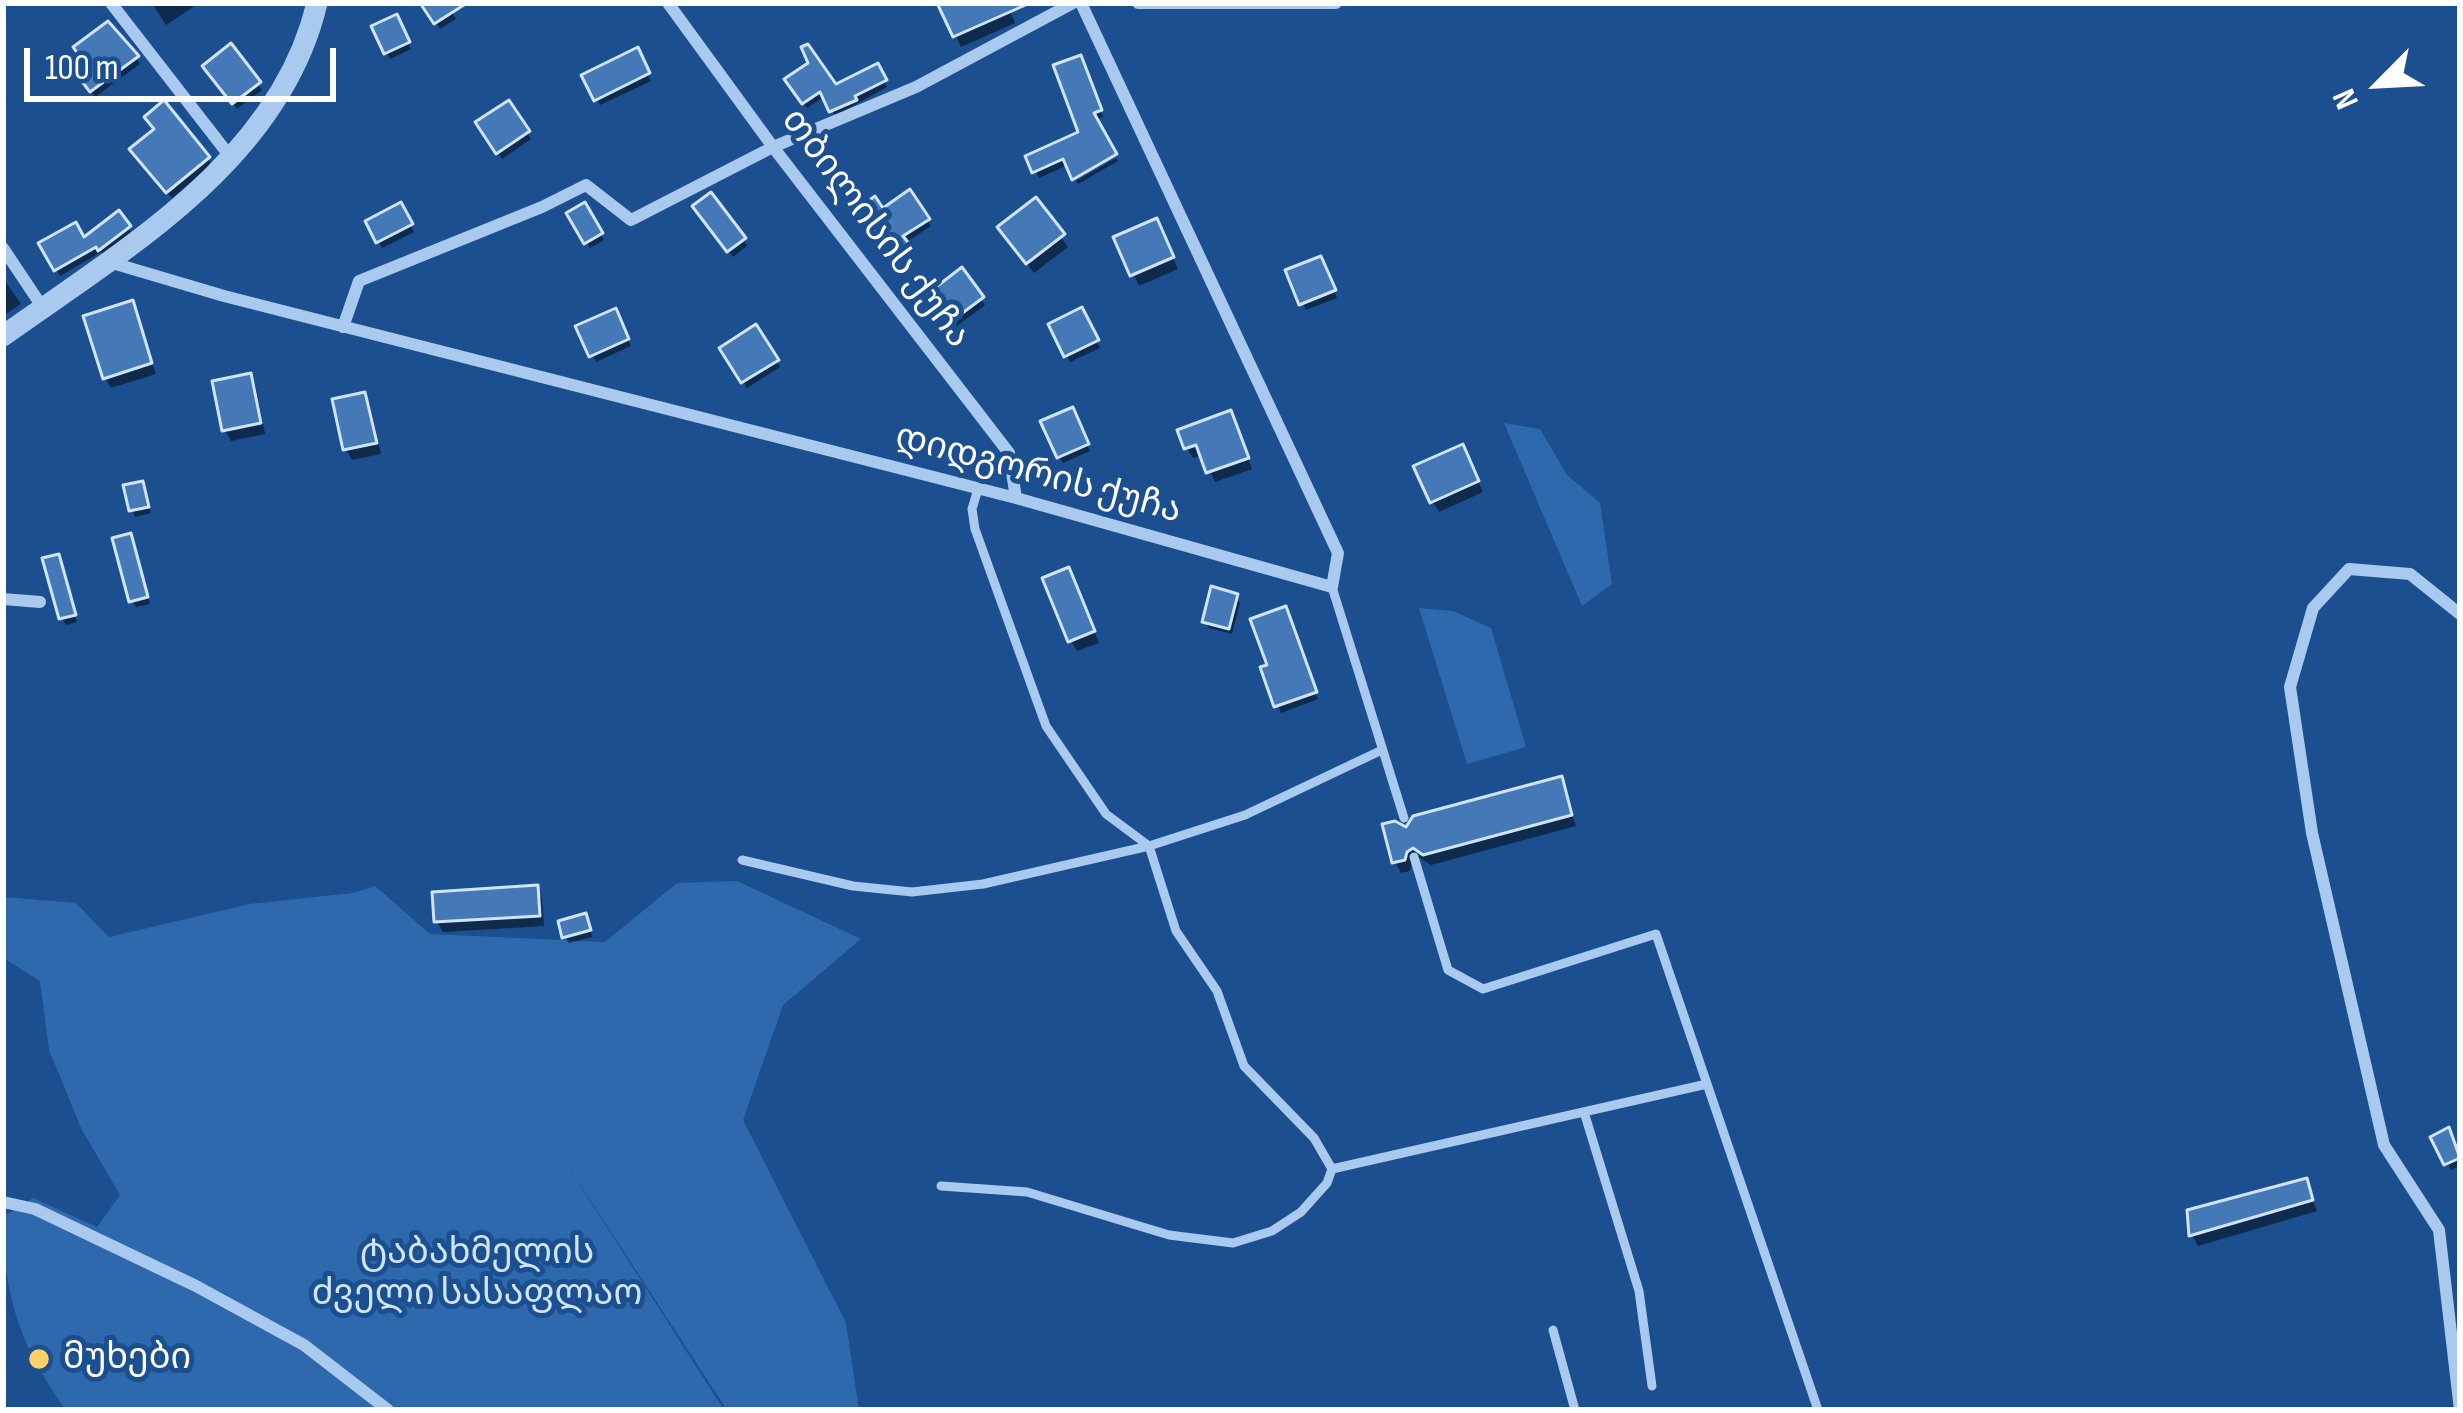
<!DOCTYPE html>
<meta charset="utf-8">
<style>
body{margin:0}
#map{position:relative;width:2463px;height:1413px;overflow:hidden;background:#1b4f8f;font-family:"Sofia Sans Condensed",sans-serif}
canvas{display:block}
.frame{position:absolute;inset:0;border:6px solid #fff;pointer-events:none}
.north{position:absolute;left:2319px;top:24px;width:120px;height:120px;-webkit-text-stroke:9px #1b4f8f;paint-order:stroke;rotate:246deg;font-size:33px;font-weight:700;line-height:48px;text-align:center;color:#fff}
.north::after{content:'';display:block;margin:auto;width:42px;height:54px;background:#fff;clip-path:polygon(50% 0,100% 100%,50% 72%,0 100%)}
.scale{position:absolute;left:24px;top:48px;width:312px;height:54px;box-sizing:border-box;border:6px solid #fff;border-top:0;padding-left:15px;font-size:36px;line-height:42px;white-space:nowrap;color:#fff;-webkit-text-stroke:9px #1b4f8f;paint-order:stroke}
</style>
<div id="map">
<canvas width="2463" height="1413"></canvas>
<div class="frame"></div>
<div class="north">N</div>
<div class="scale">100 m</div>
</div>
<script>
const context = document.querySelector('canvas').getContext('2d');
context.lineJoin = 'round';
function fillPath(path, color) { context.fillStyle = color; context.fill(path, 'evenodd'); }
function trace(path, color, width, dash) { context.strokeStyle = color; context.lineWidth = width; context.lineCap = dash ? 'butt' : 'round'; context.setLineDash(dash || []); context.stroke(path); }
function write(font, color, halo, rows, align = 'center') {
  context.font = font + ' "Sofia Sans Condensed","Noto Sans Georgian",sans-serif'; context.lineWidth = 10; context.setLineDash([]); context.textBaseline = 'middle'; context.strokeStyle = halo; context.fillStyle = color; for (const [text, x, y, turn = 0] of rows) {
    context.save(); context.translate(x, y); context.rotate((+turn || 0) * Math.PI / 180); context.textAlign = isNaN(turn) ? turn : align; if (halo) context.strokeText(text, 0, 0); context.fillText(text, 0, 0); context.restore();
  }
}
const green = new Path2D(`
 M1504,423L1540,429L1567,475L1600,503L1612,584L1582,606Z
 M1419,608L1453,611L1491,628L1526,747L1467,764Z
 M737,881L861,939L783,1005L743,1120L846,1323L859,1410H727L555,1146L724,1410H66C20,1347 3,1295 3,1217L33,1198L97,1227L120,1195L82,1130L49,1050L40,981L3,958V897L76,903L109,937L250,904L353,893L375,886L430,934L605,942L677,883Z`);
const shadow = new Path2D(`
 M152,3H199L166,25Z
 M423,3H446L456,19L440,29Z
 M941,3H1007L1015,23L961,47Z
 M396,18L411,49L390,59L375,28Z
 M636,51L651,81L600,105L585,76Z
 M136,57L140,64L95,97L84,80Z
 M1083,65L1103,117L1094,120L1068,165L1039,178L1029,157L1082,134Z
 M877,67L887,87L835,116L825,96L807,108L788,80L835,88Z
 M209,73L258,84L262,90L237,109Z
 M508,104L531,139L502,159L479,123Z
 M137,156L208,158L211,165L172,198Z
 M1116,158L1118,161L1078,184L1076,181Z
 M909,193L931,226L905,243L912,254L899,263L865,216L882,212Z
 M1035,201L1068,247L1034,273L1007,238Z
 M400,206L414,232L382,248L369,222Z
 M584,206L604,240L590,248L570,214Z
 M700,213L744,240L747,246L733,257Z
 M119,214L133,234L104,255L101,252L60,276L42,244L83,241Z
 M1162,232L1178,269L1139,286L1117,238Z
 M1324,266L1337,298L1306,310L1289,272Z
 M3,278L21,304L6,314L3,310Z
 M981,299L985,305L954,328L935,301Z
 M131,303L156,374L111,388L105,378Z
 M1081,311L1100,348L1070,362L1052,325Z
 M618,318L631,346L596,362L579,328Z
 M755,328L780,367L747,388L723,349Z
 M250,377L256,387L265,434L231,441L225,430Z
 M364,395L370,406L381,454L352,460L346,449Z
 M1075,417L1090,451L1063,463L1059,457Z
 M1236,425L1252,469L1215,482L1203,455L1193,458L1187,448Z
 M1468,458L1483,492L1439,512L1432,501Z
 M142,484L151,513L135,517L132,510Z
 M134,543L150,604L136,607L132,601Z
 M61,564L77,622L66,625L62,618Z
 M1074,582L1099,643L1077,651L1071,641Z
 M1236,596L1240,603L1232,634L1209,628L1205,621Z
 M1288,616L1318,699L1281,713L1264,669L1271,666Z
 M1560,780L1576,826L1431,865L1420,858L1412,863L1410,871L1401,873L1395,862L1406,831Z
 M536,888L542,899L544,926L443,932L437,922Z
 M589,923L592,937L569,943L565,937Z
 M2448,1131L2460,1154V1166L2451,1170L2434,1138Z
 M2305,1181L2317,1211L2198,1246L2192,1235L2190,1212Z`);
const building = new Path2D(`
 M420,3H467L434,24Z
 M937,3H1030L953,37Z
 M397,14L410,42L384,54L371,26Z
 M108,21L139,56L90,92L80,79L90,71L73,47Z
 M231,43L261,82L232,104L202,66Z
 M808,44L836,84L878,63L887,80L855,96L857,100L829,112L820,92L802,104L784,79L808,63L801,47Z
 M638,47L650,73L594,101L581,75Z
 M1081,55L1102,110L1094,113L1117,154L1072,180L1063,159L1032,173L1025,156L1078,132L1053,65Z
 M164,100L210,157L166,193L129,149L154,129L144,117Z
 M509,100L530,131L496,154L475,122Z
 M910,189L930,219L903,236L911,246L893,259L858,209L875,196L883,208Z
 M711,192L746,238L727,252L692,206Z
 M1036,197L1065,234L1026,264L997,227Z
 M401,202L413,224L376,243L365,221Z
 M585,202L603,233L584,244L566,213Z
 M119,210L131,226L98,251L96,247L54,271L38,243L76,222L84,237Z
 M1157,218L1174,257L1130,276L1113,237Z
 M1321,256L1336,290L1299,305L1285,270Z
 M962,267L984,297L949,323L927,294Z
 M133,300L152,363L103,379L83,316Z
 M1082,307L1099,340L1064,357L1048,324Z
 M616,308L629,339L589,357L575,326Z
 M756,324L779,360L741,383L719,348Z
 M251,373L261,423L222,431L212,381Z
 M365,392L377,443L343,450L332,399Z
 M1073,407L1089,444L1057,458L1040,421Z
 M1231,410L1249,458L1206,473L1196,445L1184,449L1177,430Z
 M1463,444L1479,481L1430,503L1413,466Z
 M143,481L149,507L129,511L123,485Z
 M131,533L148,597L129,602L112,538Z
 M59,554L76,615L59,619L42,558Z
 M1069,567L1095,631L1068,642L1042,578Z
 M1211,586L1238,594L1229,629L1202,622Z
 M1286,606L1317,692L1274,707L1260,667L1267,665L1250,619Z
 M1562,776L1572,815L1423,855L1413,848L1407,852L1405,860L1392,863L1382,824L1395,821L1406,827L1413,816Z
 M538,885L540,916L434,922L432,892Z
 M586,913L591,930L562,938L558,921Z
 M2449,1127L2460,1158L2444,1165L2430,1137Z
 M2307,1178L2313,1200L2189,1236L2187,1210Z`);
const service = new Path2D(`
 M1332,587L1404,818
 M1414,857L1448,970L1483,989L1656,934L1818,1410
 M742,860L853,886L912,892L983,884L1149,846L1245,815L1382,750
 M1584,1112L1639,1291L1652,1386
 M1332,1169L1707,1084
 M941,1186L1027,1192L1169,1235L1233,1243L1272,1231L1301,1212L1327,1183L1332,1169L1314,1138L1244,1066L1217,991L1176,931L1149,846L1106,814L1046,726L975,529L972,509L978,489
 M1553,1330L1575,1410`);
const minor = new Path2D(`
 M111,3L232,159
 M668,3L773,147L1009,453L1016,498
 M1138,3H1336
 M3,248L43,308
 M109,262L224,296L1016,498L1332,587L1338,553L1081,3
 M343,327L359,281L542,207L586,185L631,220L773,147L916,87L1073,3
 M3,599L40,602
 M3,1202L35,1209L196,1286L304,1345L388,1410
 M2460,1410L2439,1230L2384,1145L2312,833L2290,687L2313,608L2349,569L2410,574L2460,614`);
const tertiary = new Path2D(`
 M3,336C126,248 280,160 317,3`);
const markers = [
 [39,1359,12,"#ffd166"]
];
const streetNames = [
 ["თბილისის ქუჩა",875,229,53],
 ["დიდგორის ქუჩა",1038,475,15]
];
const parkNames = [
 ["ტაბახმელის",477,1254],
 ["ძველი სასაფლაო",477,1295]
];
const poiNames = [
 ["მუხები",63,1359]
];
fillPath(green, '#2e69ad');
fillPath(shadow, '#0007');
fillPath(building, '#4478b7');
trace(building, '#cfe3fa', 3);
trace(service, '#a9c9ee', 9);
trace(minor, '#a9c9ee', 12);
trace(tertiary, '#a9c9ee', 21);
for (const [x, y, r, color] of markers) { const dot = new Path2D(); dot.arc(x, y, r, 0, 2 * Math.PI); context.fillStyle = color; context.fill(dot); trace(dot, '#1b4f8f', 4.5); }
write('36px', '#fff', '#1b4f8f', streetNames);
write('36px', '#cfe3fa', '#1b4f8f', parkNames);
write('36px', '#fff', '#1b4f8f', poiNames, 'left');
</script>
